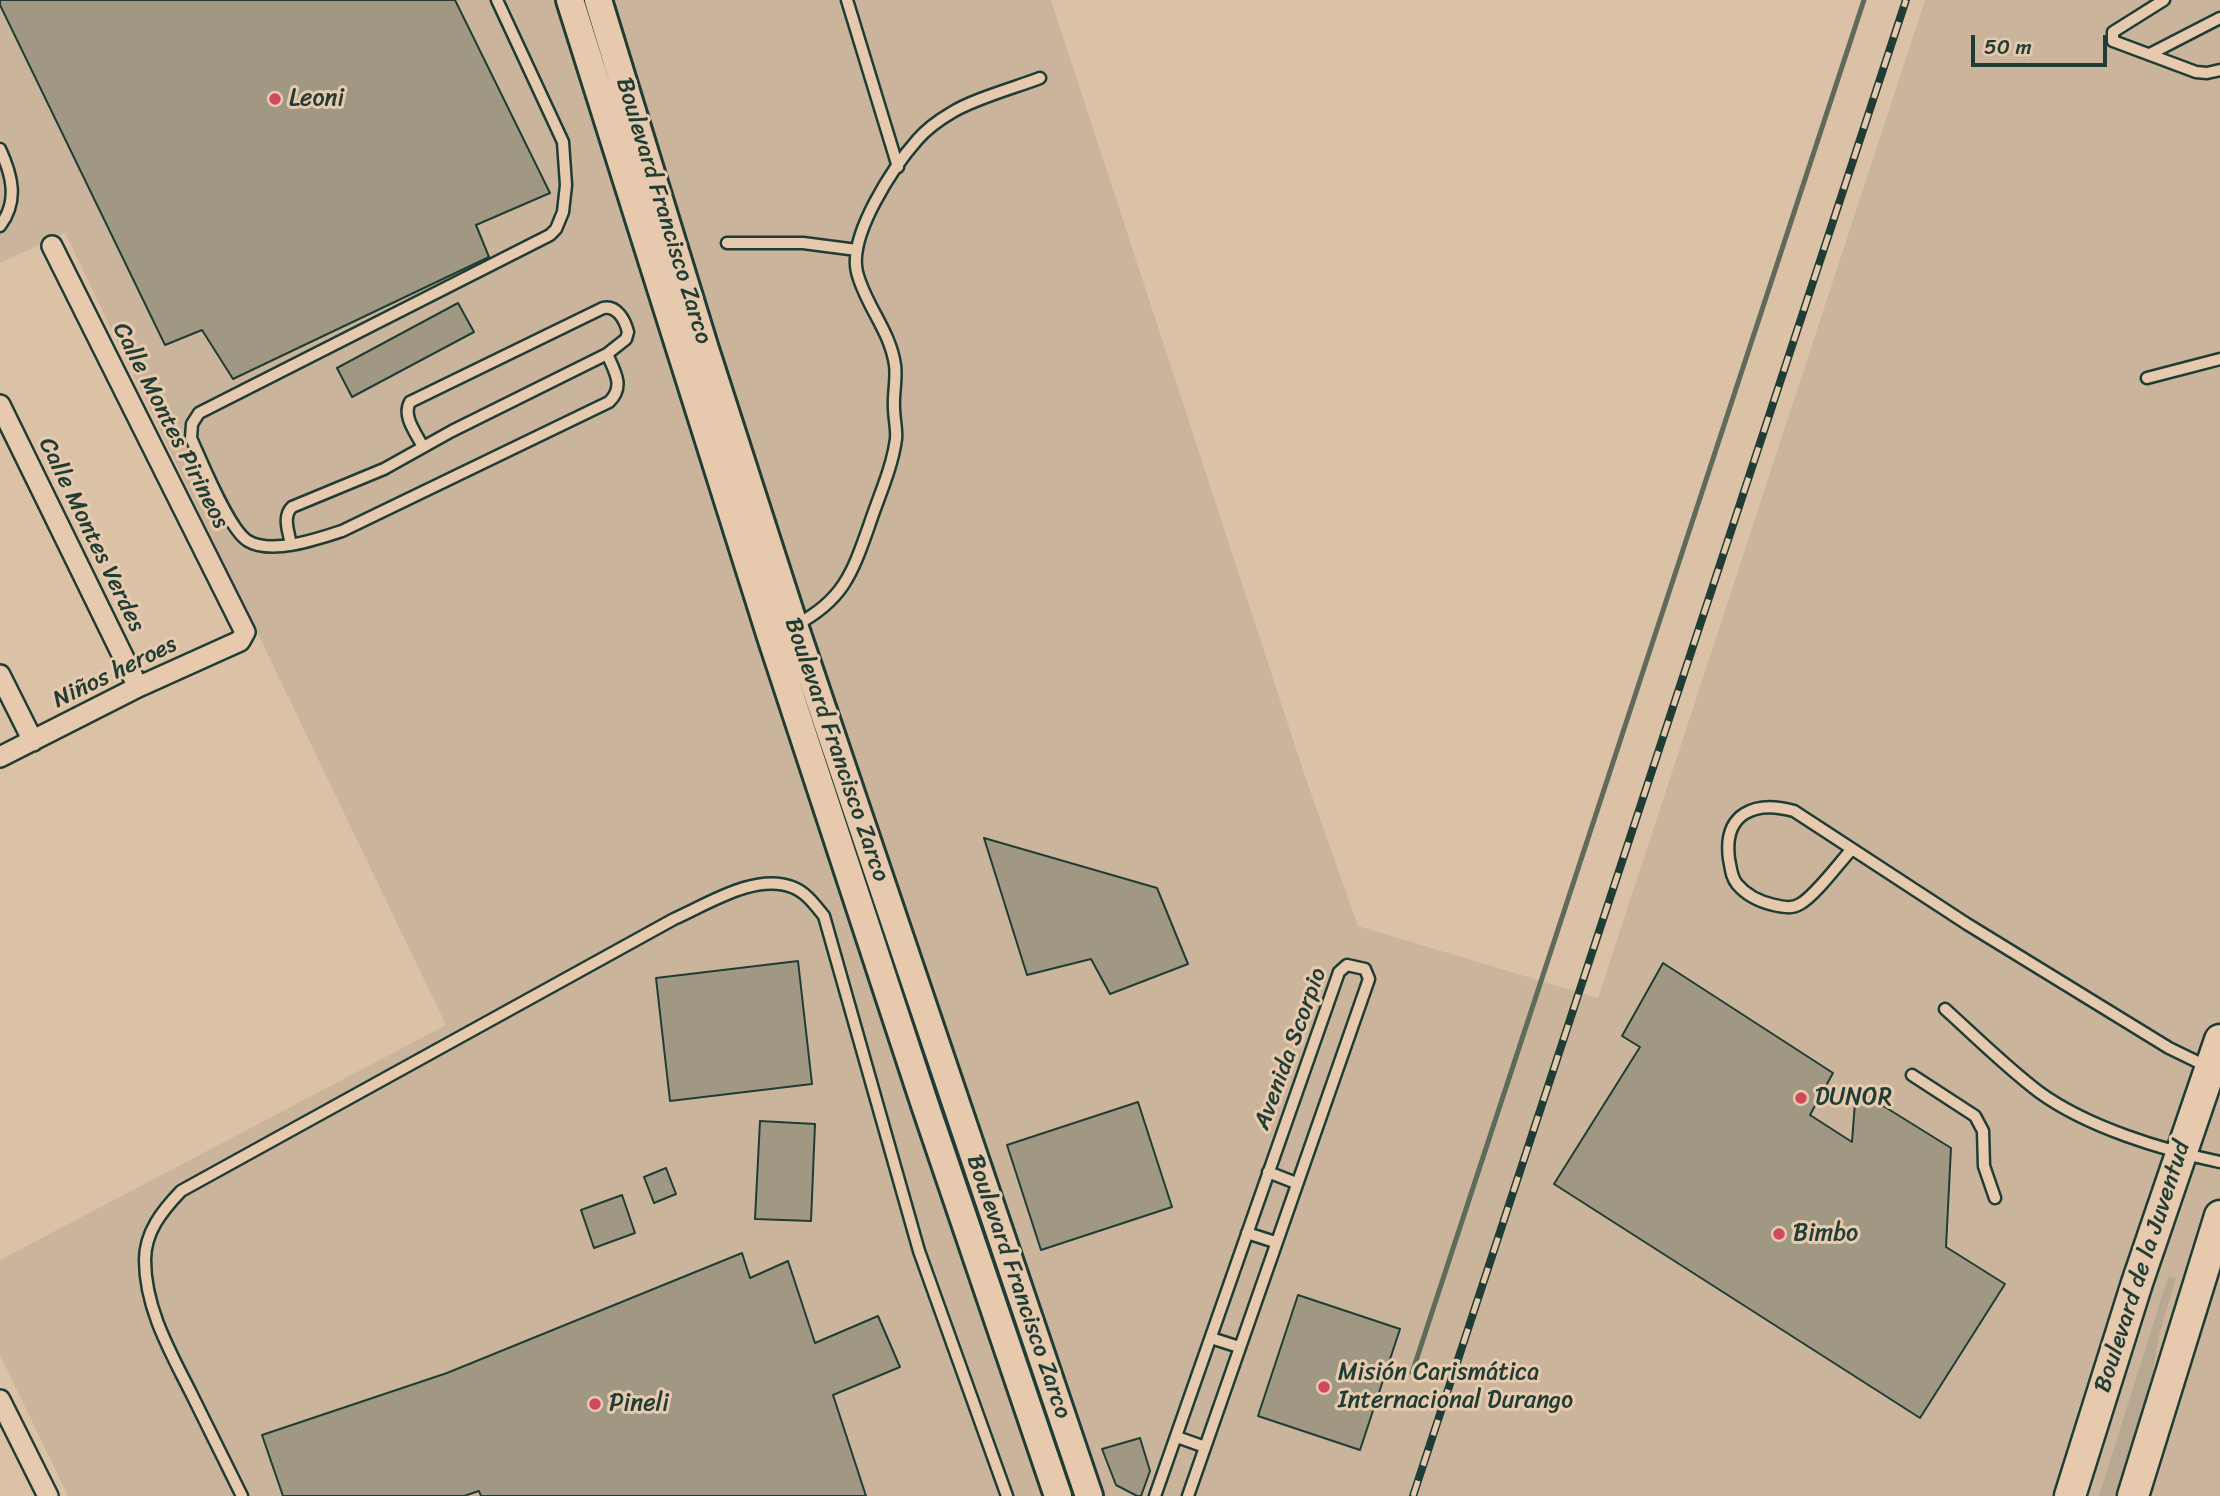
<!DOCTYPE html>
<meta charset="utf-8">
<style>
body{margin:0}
#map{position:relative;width:2220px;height:1496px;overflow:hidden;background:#dbc2a7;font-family:Sriracha,sans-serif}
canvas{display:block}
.scale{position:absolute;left:1971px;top:35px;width:136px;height:32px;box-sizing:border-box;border:4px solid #1f3d34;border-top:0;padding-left:9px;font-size:21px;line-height:24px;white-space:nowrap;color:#1f3d34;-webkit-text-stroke:5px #e7caae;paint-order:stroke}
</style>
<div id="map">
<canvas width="2220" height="1496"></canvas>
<div class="scale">50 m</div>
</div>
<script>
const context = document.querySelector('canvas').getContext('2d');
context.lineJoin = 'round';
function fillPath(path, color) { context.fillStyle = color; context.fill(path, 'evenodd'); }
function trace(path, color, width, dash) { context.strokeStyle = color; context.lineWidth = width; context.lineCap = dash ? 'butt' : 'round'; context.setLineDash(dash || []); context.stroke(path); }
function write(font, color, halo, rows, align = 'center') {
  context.font = font + ' Sriracha,sans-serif'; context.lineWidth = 6; context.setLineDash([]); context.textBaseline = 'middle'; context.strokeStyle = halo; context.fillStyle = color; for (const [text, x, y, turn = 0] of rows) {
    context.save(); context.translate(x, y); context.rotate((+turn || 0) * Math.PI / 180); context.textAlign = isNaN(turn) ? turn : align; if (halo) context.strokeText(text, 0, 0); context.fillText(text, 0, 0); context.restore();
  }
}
const built = new Path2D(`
 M0,0H1051L1305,776L1358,926L1598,998L1925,0H2220V1496H68L0,1355V1260L446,1025L65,233L0,263Z`);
const green = new Path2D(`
 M954,1122L1071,1496H1066L950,1123Z
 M2168,1277L2176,1278L2159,1335L2144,1423L2121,1496H2099Z`);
const stream = new Path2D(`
 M1412,1373L1864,0`);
const building = new Path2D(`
 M0,0H455L550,193L476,225L489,257L233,379L202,330L165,345L0,5Z
 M458,303L474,332L352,397L337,368Z
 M984,838L1157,888L1188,964L1110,994L1091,959L1027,975Z
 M798,961L812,1084L670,1101L656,978Z
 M1663,963L1833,1073L1810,1115L1852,1142L1856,1089L1951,1148L1946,1247L2005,1284L1920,1418L1554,1184L1640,1047L1622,1036Z
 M1138,1102L1172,1207L1041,1250L1007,1145Z
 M760,1121L815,1124L811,1221L755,1219Z
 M666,1168L676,1194L654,1203L644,1177Z
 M622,1195L635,1233L594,1248L581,1210Z
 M742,1253L750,1278L788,1261L815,1343L878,1316L900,1367L833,1395L866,1496H481L479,1491L464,1496H283L262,1435L447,1373Z
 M1298,1295L1400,1329L1360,1450L1258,1416Z
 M1140,1438L1150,1471L1141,1496H1137L1116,1485L1102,1449Z`);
const service = new Path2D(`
 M847,0L898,167
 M2164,0L2113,32V41L2196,72L2207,73L2220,70
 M2150,54L2220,18
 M0,149C12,175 19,201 0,226
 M727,243H803L857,250
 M2147,378L2220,359
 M423,447C416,433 402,416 410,402L603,308C617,305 625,320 628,332L626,339L607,354
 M291,545C289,532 282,517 292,507L384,469L452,431L607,354C615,372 625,387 609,402L342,531C318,539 271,555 248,541C229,530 201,460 191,438L192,424L199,413L550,235L556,229L563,212L566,185L563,142L497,0
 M796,625C843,600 852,574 869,526C878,498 892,469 896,439C897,429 894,418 894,408C893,394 897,379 895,365C890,330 865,305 857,272C848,235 894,166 918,139C927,129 939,120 951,113C973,99 1014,88 1040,78
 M1852,849C1839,863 1815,896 1800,904C1792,909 1783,907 1774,905C1761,902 1746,895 1737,884C1731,877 1731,868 1729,859C1723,813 1755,800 1794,811L1967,924L2169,1048L2208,1067
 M1945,1009C1976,1037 2006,1067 2039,1092C2087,1127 2162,1150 2220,1162
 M1912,1075L1975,1116L1983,1131L1984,1166L1995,1198
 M1268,1172L1296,1183
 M1247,1233L1275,1242
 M1211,1338L1239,1347
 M1177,1437L1205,1447
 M242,1496C225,1462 209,1429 192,1395C171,1353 145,1309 145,1260C145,1232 162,1211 181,1191L674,919C708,904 755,873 792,887C806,892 815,905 824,916L919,1251L1007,1496
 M1155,1496L1339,972L1347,965L1365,969L1369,979L1188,1496`);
const minor = new Path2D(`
 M0,405L138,687
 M0,675L33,741
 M0,757L138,687L240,641L245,632L52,246
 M0,1400L48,1496`);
const secondary = new Path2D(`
 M570,0L772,640L925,1105L1058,1496
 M598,0L705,349L794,625L1089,1496`);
const primary = new Path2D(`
 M2070,1496L2137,1283L2220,1040
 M2133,1496L2220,1216`);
const rail = new Path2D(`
 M1413,1496L1906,0`);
const markers = [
 [275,99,7,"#d1495b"],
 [1801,1098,7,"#d1495b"],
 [1779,1234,7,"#d1495b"],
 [1324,1387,7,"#d1495b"],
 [595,1404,7,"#d1495b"]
];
const poiNames = [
 ["Leoni",289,99],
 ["DUNOR",1815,1098],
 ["Bimbo",1793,1234],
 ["Misión Carismática",1338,1373],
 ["Internacional Durango",1338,1401],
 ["Pineli",609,1404]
];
const streetNames = [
 ["Boulevard Francisco Zarco",663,211,73],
 ["Calle Montes Pirineos",170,426,63],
 ["Calle Montes Verdes",91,535,64],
 ["Niños heroes",115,673,-26],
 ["Boulevard Francisco Zarco",836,750,71],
 ["Avenida Scorpio",1291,1049,-70],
 ["Boulevard de la Juventud",2143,1267,-72],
 ["Boulevard Francisco Zarco",1018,1287,71]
];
fillPath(built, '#cab59c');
fillPath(green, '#b8a892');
trace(stream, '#5f6a5a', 5);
fillPath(building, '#a19883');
trace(building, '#1f3d34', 2);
trace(service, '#1f3d34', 15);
trace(minor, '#1f3d34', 24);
trace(secondary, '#1f3d34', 32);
trace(primary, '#1f3d34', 35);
trace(service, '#e7caae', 10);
trace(minor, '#e7caae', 19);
trace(secondary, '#e7caae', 26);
trace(primary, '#e7caae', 30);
trace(rail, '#1f3d34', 8);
trace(rail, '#e7caae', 5, [16]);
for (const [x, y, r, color] of markers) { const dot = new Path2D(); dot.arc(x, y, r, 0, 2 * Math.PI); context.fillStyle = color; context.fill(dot); trace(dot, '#e7caae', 2.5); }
write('24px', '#1f3d34', '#e7caae', poiNames, 'left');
write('24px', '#1f3d34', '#e7caae', streetNames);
</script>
